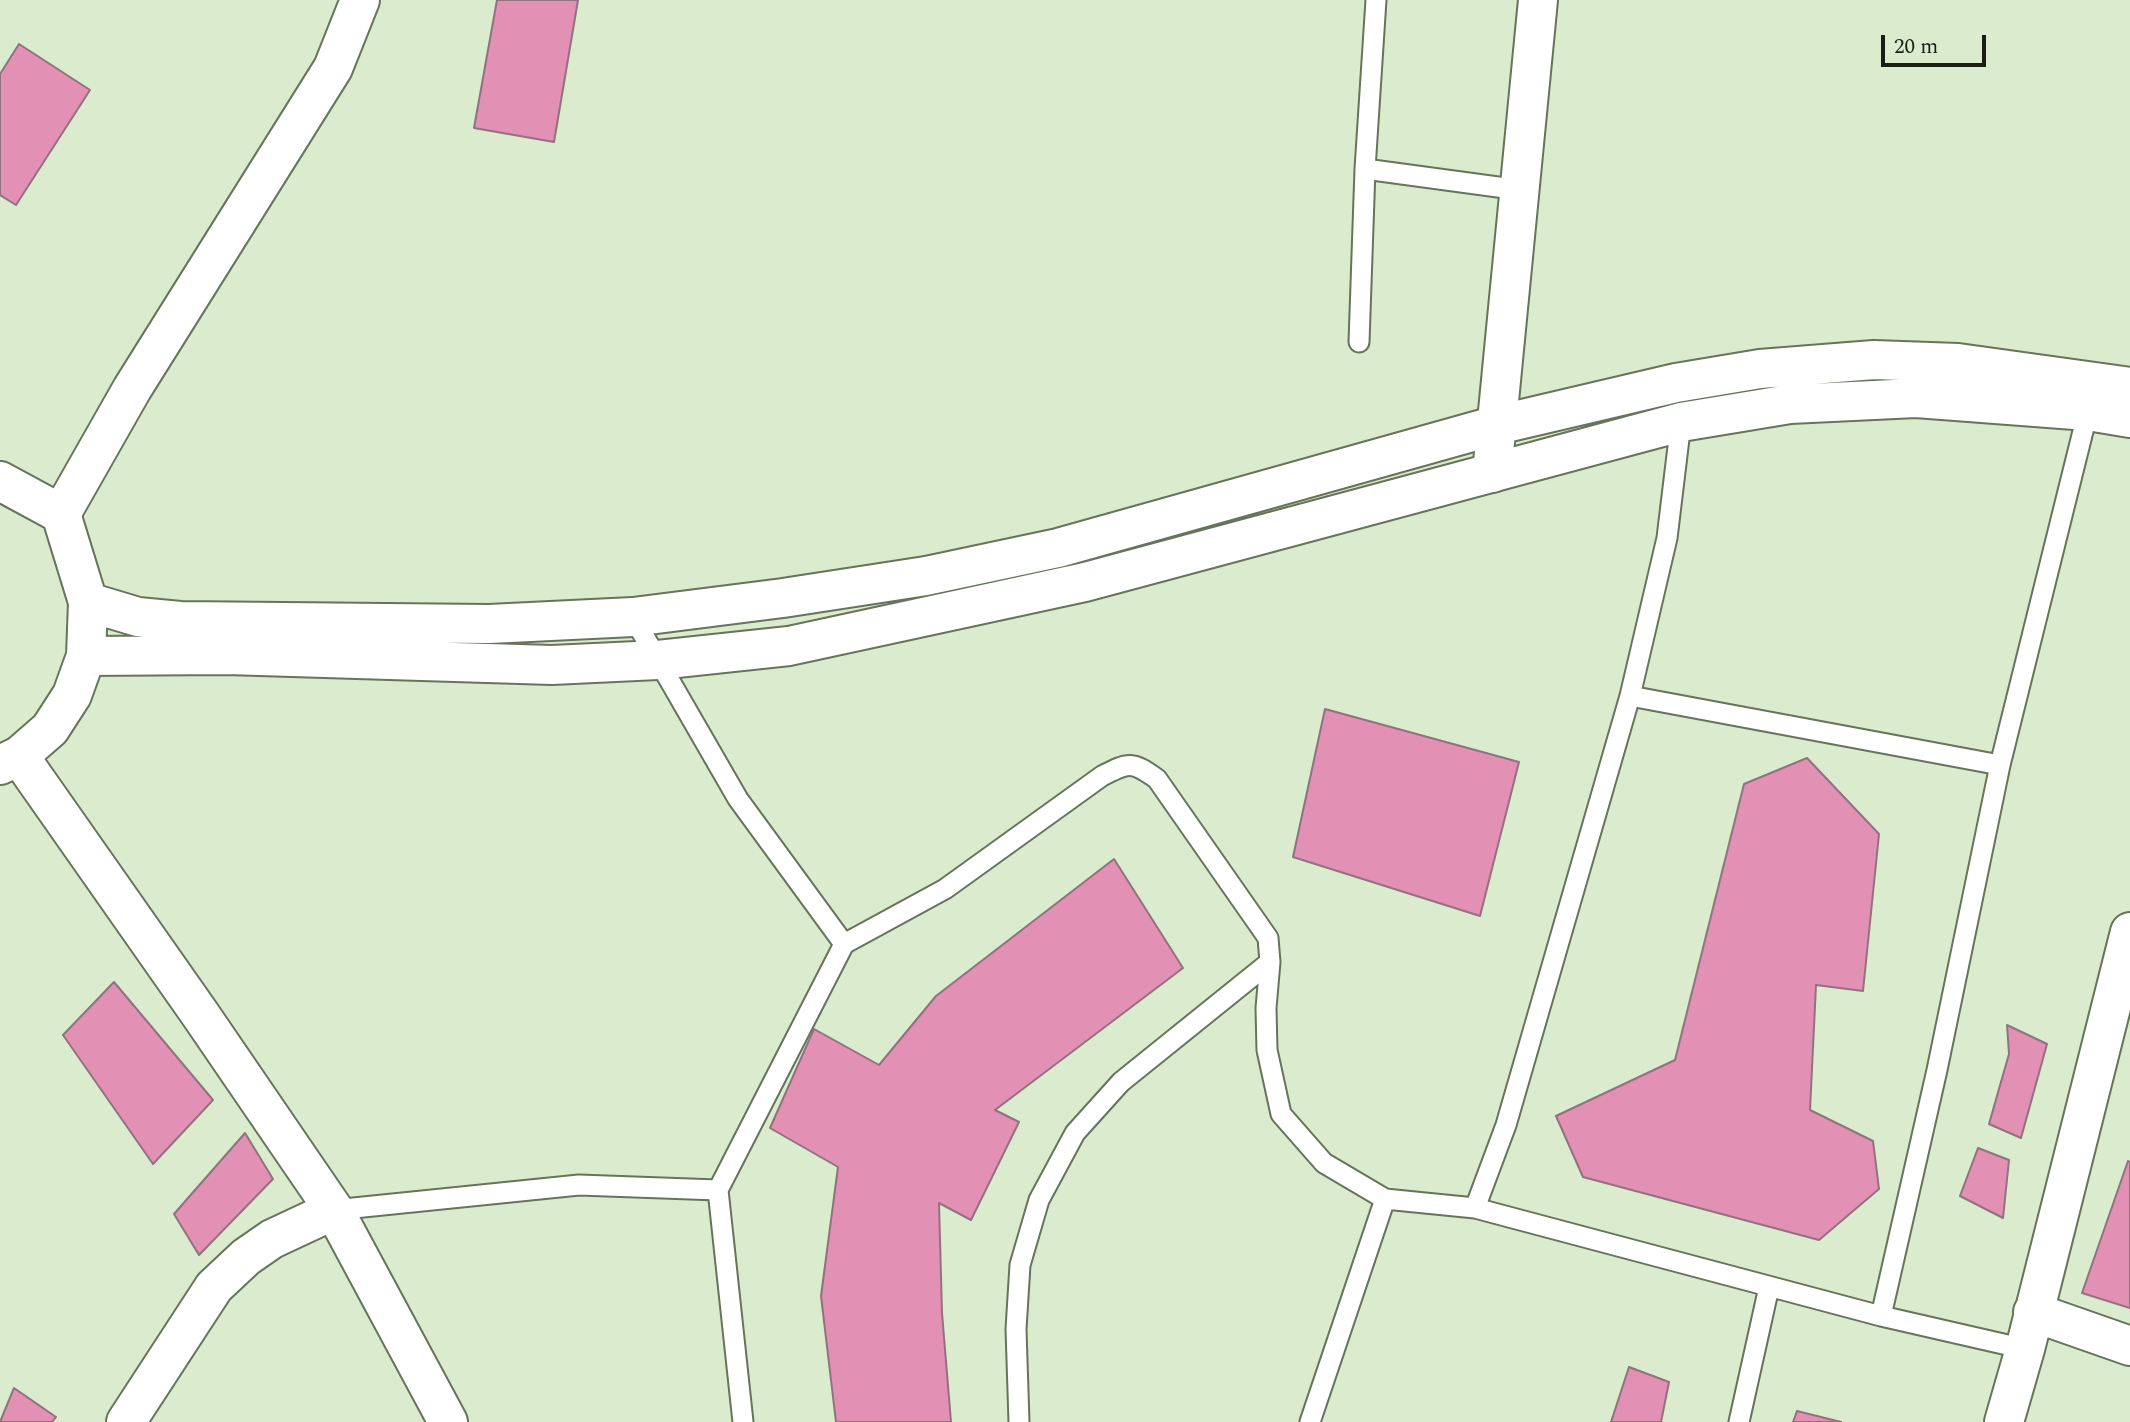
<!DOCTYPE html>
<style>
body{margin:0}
#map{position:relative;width:2130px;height:1422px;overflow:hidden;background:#daebce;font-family:Spectral,serif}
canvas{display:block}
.scale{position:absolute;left:1881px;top:35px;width:105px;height:32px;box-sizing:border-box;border:4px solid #191f14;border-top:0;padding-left:9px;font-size:21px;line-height:24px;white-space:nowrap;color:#191f14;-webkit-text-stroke:5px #daebce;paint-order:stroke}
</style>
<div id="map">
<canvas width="2130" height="1422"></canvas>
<div class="scale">20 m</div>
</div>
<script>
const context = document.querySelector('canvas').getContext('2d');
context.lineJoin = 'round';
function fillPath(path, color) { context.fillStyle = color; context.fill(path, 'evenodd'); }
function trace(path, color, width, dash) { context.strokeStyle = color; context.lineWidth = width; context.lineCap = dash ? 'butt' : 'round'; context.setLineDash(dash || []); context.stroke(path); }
const building = new Path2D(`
 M497,0H578L554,142L474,128Z
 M19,44L90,90L16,205L0,195V74Z
 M1325,709L1519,762L1480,916L1293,857Z
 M1807,758L1879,834L1863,991L1816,985L1810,1110L1873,1141L1879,1189L1819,1240L1583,1177L1556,1116L1675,1060L1744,784Z
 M1114,859L1183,968L995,1110L1019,1122L971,1220L939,1203L942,1313L951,1422H836L821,1296L838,1167L770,1128L814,1029L879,1065L936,996Z
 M114,982L213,1100L153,1164L63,1035Z
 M2007,1025L2047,1044L2021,1138L1989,1124L2009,1054Z
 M245,1133L273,1179L199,1255L174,1214Z
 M1978,1148L2009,1160L2003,1218L1960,1196Z
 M2128,1161L2130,1162V1308L2082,1293Z
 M1629,1367L1669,1382L1661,1422H1611Z
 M14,1388L56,1417L52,1422H0Z
 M1797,1411L1841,1422H1793Z`);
const lane = new Path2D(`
 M1376,0L1365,169L1520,190
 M1359,342L1365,169
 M633,617L738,799L844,944
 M1630,696L2000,765
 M1475,1208L1506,1125L1630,696L1667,538L1681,422
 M334,1210L579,1185L718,1190
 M1881,1316L1937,1070L2000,765L2088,411
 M743,1422L718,1190L844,944L945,889L1102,776C1129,762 1132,761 1157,779L1268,938L1270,962L1266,1008L1267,1050L1281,1114L1324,1163L1385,1199L1475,1208L1881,1316L2025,1349
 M1019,1422L1016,1329L1020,1265L1039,1200L1075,1133L1121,1082L1270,962
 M1310,1422L1385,1199
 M1739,1422L1769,1287`);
const street = new Path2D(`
 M1492,473L1538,0
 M61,514L132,389L333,68L360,0
 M19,756L200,1014L334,1210L448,1422
 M2033,1312L2130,1346
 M126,1422L214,1287L246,1257L272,1239L334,1210
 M2004,1422L2025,1349L2130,932`);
const highway = new Path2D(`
 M0,481L61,514L88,602L86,656L72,695L50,729L19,756L0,765
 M88,602L138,617L180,621L489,624L633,617L783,598L926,576L1058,548L1497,425L1676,383L1760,369L1874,360L1958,363L2130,387
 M86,656L227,655L552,665L658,660L789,646L1085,582L1681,422L1790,404L1916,398L2088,411L2130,418`);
fillPath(building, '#e390b5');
trace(building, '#91727f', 2);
trace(lane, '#65745a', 23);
trace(street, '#65745a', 42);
trace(highway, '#65745a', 42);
trace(lane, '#fff', 19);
trace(street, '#fff', 38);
trace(highway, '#fff', 38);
</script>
